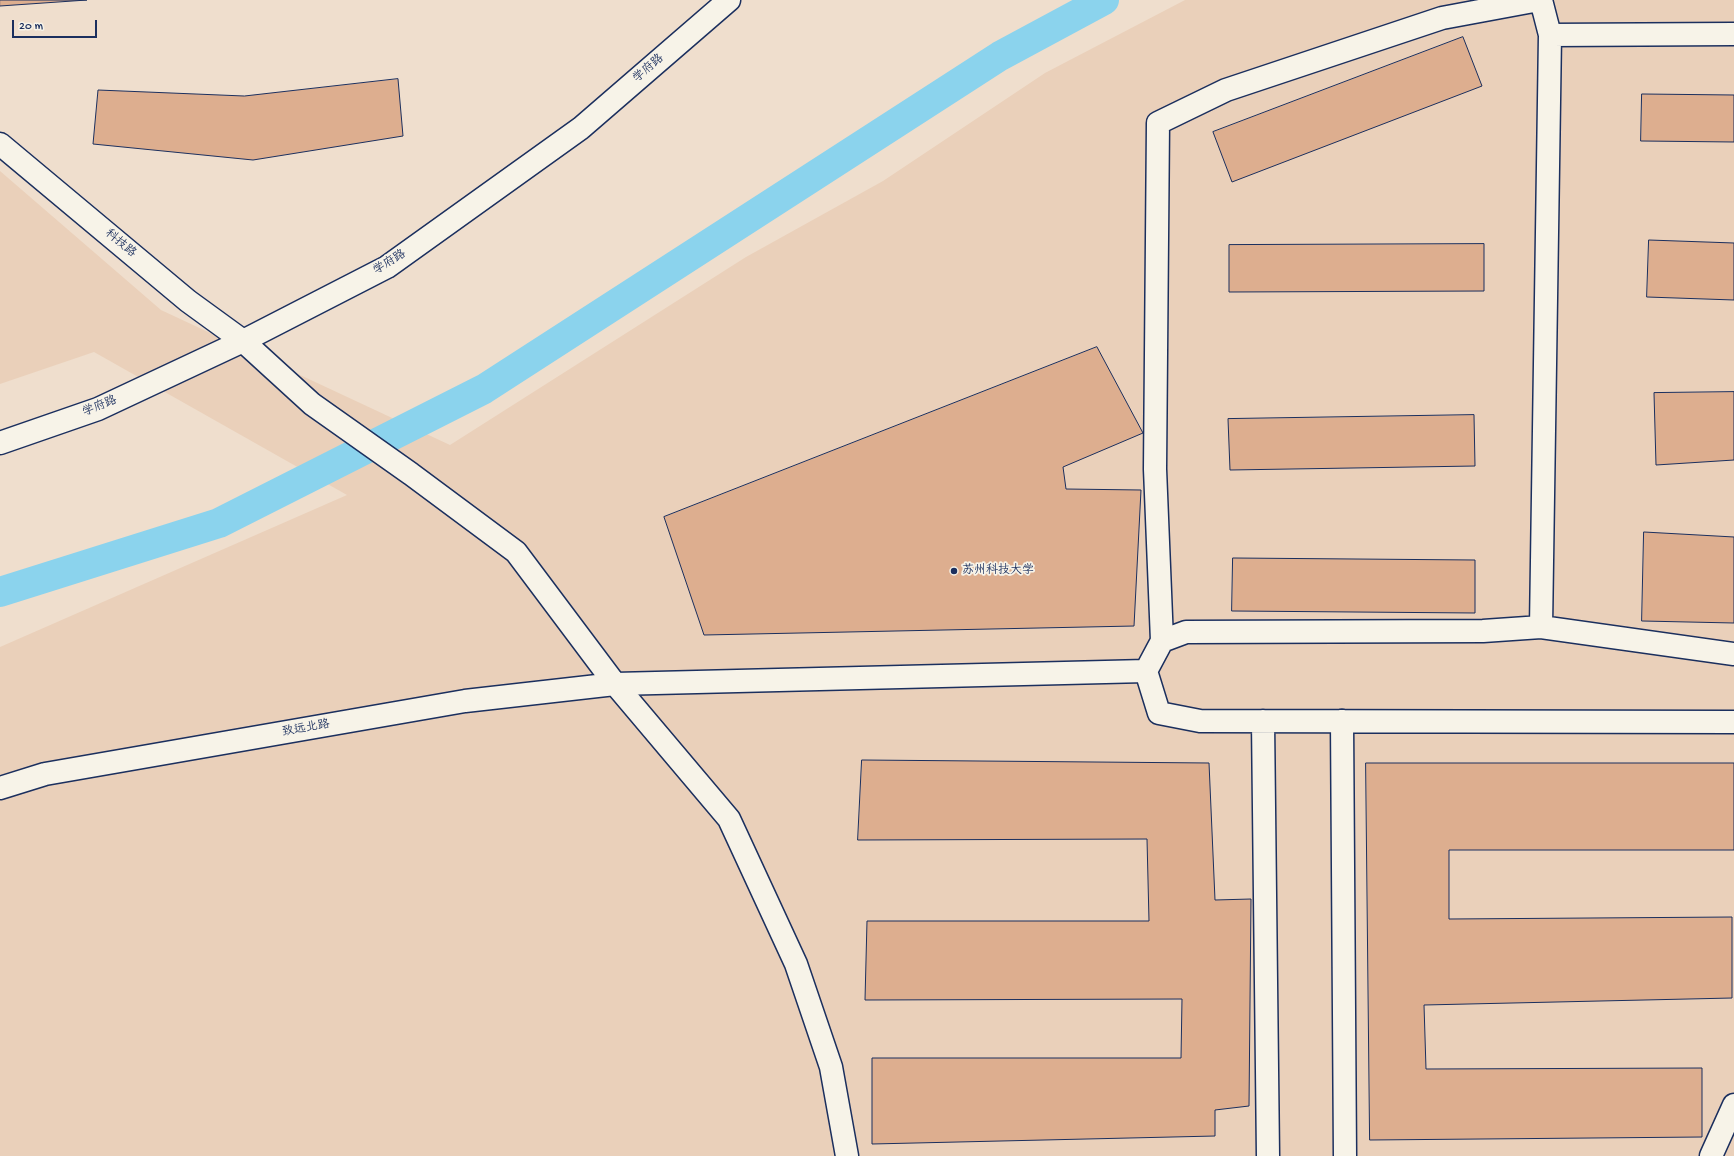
<!DOCTYPE html>
<meta charset="utf-8">
<style>
body{margin:0}
#map{position:relative;width:1734px;height:1156px;overflow:hidden;background:#efdecd;font-family:"Gochi Hand",sans-serif}
canvas{display:block}
.scale{position:absolute;left:12px;top:20px;width:85px;height:18px;box-sizing:border-box;border:2px solid #1b2f5e;border-top:0;padding-left:5px;font-size:12px;line-height:14px;white-space:nowrap;color:#1b2f5e;-webkit-text-stroke:3px #f7f3e8;paint-order:stroke}
</style>
<div id="map">
<canvas width="1734" height="1156"></canvas>
<div class="scale">20 m</div>
</div>
<script>
const context = document.querySelector('canvas').getContext('2d');
context.lineJoin = 'round';
function fillPath(path, color) { context.fillStyle = color; context.fill(path, 'evenodd'); }
function trace(path, color, width, dash) { context.strokeStyle = color; context.lineWidth = width; context.lineCap = dash ? 'butt' : 'round'; context.setLineDash(dash || []); context.stroke(path); }
function write(font, color, halo, rows, align = 'center') {
  context.font = font + ' "Gochi Hand","LXGW WenKai TC",sans-serif'; context.lineWidth = 3.5; context.setLineDash([]); context.textBaseline = 'middle'; context.strokeStyle = halo; context.fillStyle = color; for (const [text, x, y, turn = 0] of rows) {
    context.save(); context.translate(x, y); context.rotate((+turn || 0) * Math.PI / 180); context.textAlign = isNaN(turn) ? turn : align; if (halo) context.strokeText(text, 0, 0); context.fillText(text, 0, 0); context.restore();
  }
}
const built = new Path2D(`
 M1185,0H1734V1156H0V647L347,495L94,352L0,384V171L161,310L450,445L746,257L883,181L1045,73Z`);
const canal = new Path2D(`
 M0,592L219,523L484,389L1000,56L1104,0`);
const building = new Path2D(`
 M0,0H87L0,6Z
 M1463,37L1482,86L1232,182L1213,132Z
 M398,79L403,136L253,160L93,144L98,90L244,96Z
 M1642,94L1734,95V142L1641,141Z
 M1649,240L1734,243V300L1647,297Z
 M1484,244V291L1229,292V245Z
 M1097,347L1143,433L1063,467L1066,489L1141,490L1134,626L704,635L664,517Z
 M1734,392V460L1656,465L1654,393Z
 M1474,415L1475,466L1230,470L1228,419Z
 M1644,532L1734,537V623L1642,621Z
 M1233,558L1475,560V613L1232,611Z
 M862,760L1209,763L1215,900L1251,899L1249,1106L1215,1110V1136L872,1144V1058H1181L1182,999L865,1000L867,921H1149L1147,839L858,840Z
 M1366,763H1734V850H1449V919L1732,917V998L1424,1005L1426,1069L1702,1068V1137L1370,1140Z`);
const minor = new Path2D(`
 M1550,35L1734,34
 M0,144L188,301L243,341L312,404L411,474L516,552L615,684L729,819L796,964L831,1067L847,1156
 M0,443L98,409L243,341L387,267L581,128L729,0
 M1541,627L1550,35L1541,0
 M1162,641L1155,469L1158,123L1226,90L1442,18L1539,0
 M1734,654L1541,627L1483,631L1186,632L1162,641L1146,671L1159,713L1200,721L1734,722
 M1263,721L1268,1156
 M1342,721L1345,1156
 M0,788L45,774L465,701L615,684L1146,671
 M1711,1156L1734,1105`);
const markers = [
 [954,571,4,"#1b2f5e"]
];
const streetNames = [
 ["学府路",649,69,-41],
 ["科技路",120,244,40],
 ["学府路",390,263,-32],
 ["学府路",100,407,-22],
 ["致远北路",306,729,-10]
];
const poiNames = [
 ["苏州科技大学",962,571]
];
fillPath(built, '#ead0ba');
trace(canal, '#8bd3ed', 30);
fillPath(building, '#ddae8f');
trace(building, '#1b2f5e', 1);
trace(minor, '#1b2f5e', 25);
trace(minor, '#f7f3e8', 22);
for (const [x, y, r, color] of markers) { const dot = new Path2D(); dot.arc(x, y, r, 0, 2 * Math.PI); context.fillStyle = color; context.fill(dot); trace(dot, '#f7f3e8', 1.5); }
write('12px', '#1b2f5e', '#f7f3e8', streetNames);
write('12px', '#1b2f5e', '#f7f3e8', poiNames, 'left');
</script>
